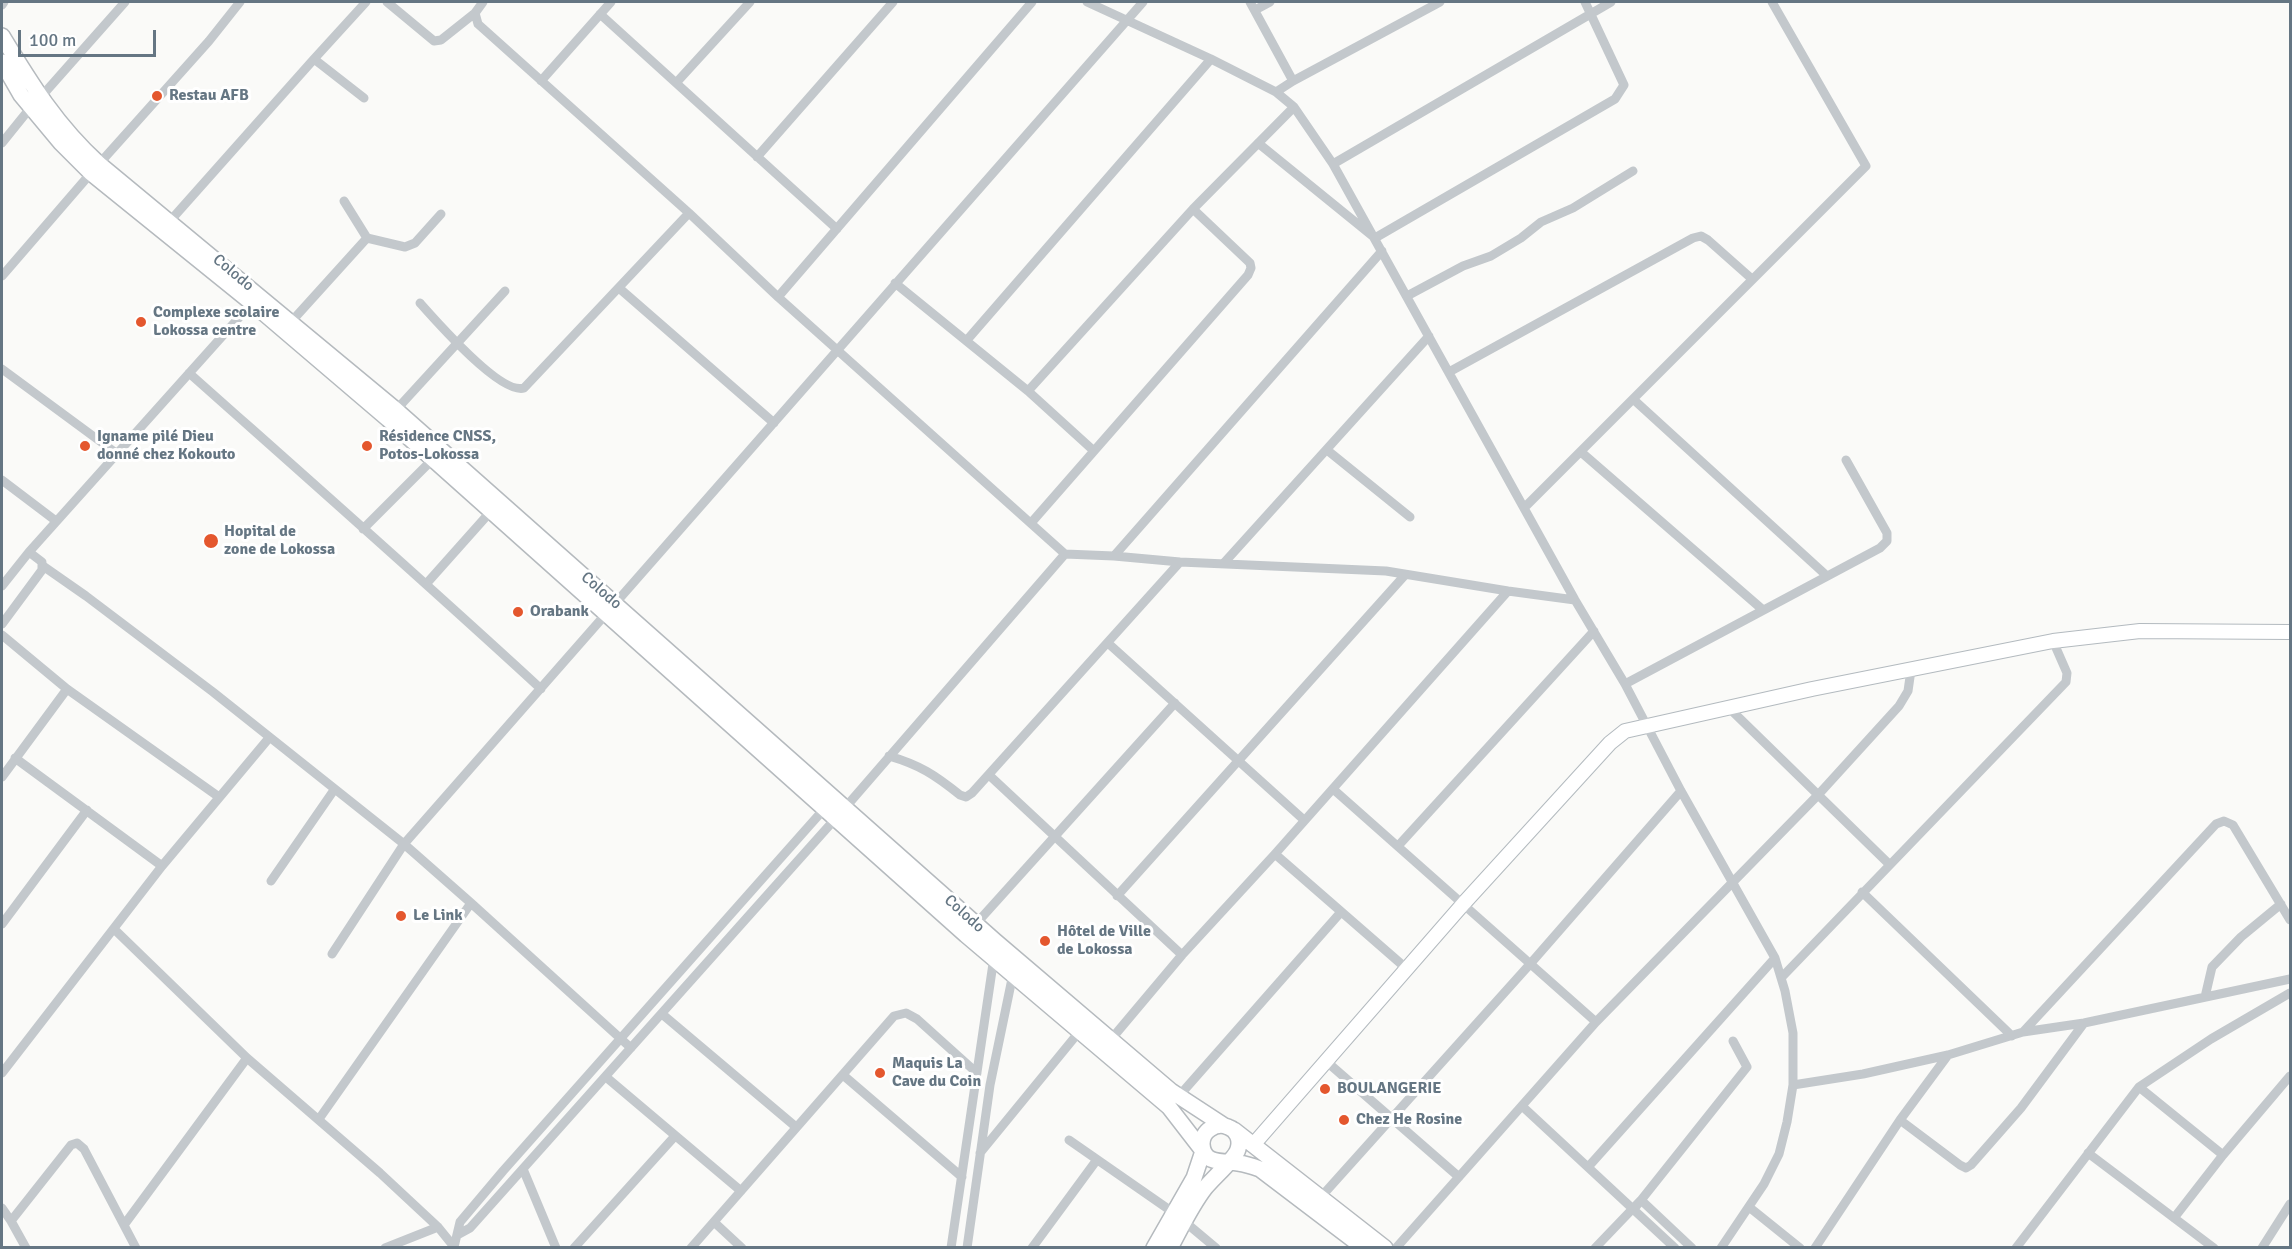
<!DOCTYPE html>
<meta charset="utf-8">
<style>
body{margin:0}
#map{position:relative;width:2292px;height:1249px;overflow:hidden;background:#fafaf8;font-family:Signika,sans-serif}
canvas{display:block}
.frame{position:absolute;inset:0;border:3px solid #657683;pointer-events:none}
.scale{position:absolute;left:18px;top:30px;width:138px;height:27px;box-sizing:border-box;border:3px solid #657683;border-top:0;padding-left:8px;font-size:18px;line-height:21px;white-space:nowrap;color:#657683;-webkit-text-stroke:4px #fff;paint-order:stroke}
</style>
<div id="map">
<canvas width="2292" height="1249"></canvas>
<div class="frame"></div>
<div class="scale">100 m</div>
</div>
<script>
const context = document.querySelector('canvas').getContext('2d');
context.lineJoin = 'round';
function trace(path, color, width, dash) { context.strokeStyle = color; context.lineWidth = width; context.lineCap = dash ? 'butt' : 'round'; context.setLineDash(dash || []); context.stroke(path); }
function write(font, color, halo, rows, align = 'center') {
  context.font = font + ' Signika,sans-serif'; context.lineWidth = 6; context.setLineDash([]); context.textBaseline = 'middle'; context.strokeStyle = halo; context.fillStyle = color; for (const [text, x, y, turn = 0] of rows) {
    context.save(); context.translate(x, y); context.rotate((+turn || 0) * Math.PI / 180); context.textAlign = isNaN(turn) ? turn : align; if (halo) context.strokeText(text, 0, 0); context.fillText(text, 0, 0); context.restore();
  }
}
const street = new Path2D(`
 M387,2L434,41L441,40L475,13L483,2
 M1087,2L1211,59L1276,92L1294,107L1333,164L1575,600L1625,684L1681,791L1775,958L1785,991L1793,1033V1085L1787,1122L1779,1154L1764,1184L1721,1248
 M1250,2L1293,81
 M2,5L4,2
 M1255,10L1270,2
 M475,13L478,24L689,213L778,297L1065,554L1114,556L1180,562L1386,571L1508,591L1575,600
 M600,14L837,229
 M541,81L611,2
 M676,83L750,2
 M1276,92L1293,81L1440,2
 M40,98L125,2
 M364,98L314,59L366,2
 M2,143L31,107
 M1258,143L1375,238L1615,99L1624,85L1585,2
 M757,157L893,2
 M99,164L209,41L240,2
 M1333,164L1611,2
 M170,221L314,59
 M367,238L405,247L415,243L441,214
 M2,276L91,173
 M895,283L1028,391L1094,451
 M619,288L774,423
 M1407,296L1463,266L1491,256L1521,238L1541,222L1573,208L1633,171
 M778,297L1032,2
 M420,303C436,321 501,395 524,388L689,213
 M291,322L367,238L344,201
 M967,340L1211,59
 M2,369L116,453
 M1449,372L1693,238L1701,236L1708,240L1752,279
 M189,373C307,478 425,582 541,689
 M1028,391L1193,209L1294,107
 M1633,399L1827,576
 M396,410L505,291
 M1327,450L1410,517
 M1581,452L1763,610
 M2,480L56,521
 M1524,508L1866,166L1772,2
 M1031,523L1248,275L1251,268L1250,263L1193,209
 M363,529L433,459
 M1114,556L1382,251
 M1223,564L1429,336
 M43,566L86,596L213,692L404,844L471,903L631,1048
 M427,583L492,510
 M2,586L29,552L252,303
 M2,624L42,570V562L29,552
 M2,635L67,689L219,797
 M1109,644L1304,820
 M1625,684L1880,548L1887,541V533L1846,460
 M1728,707L1889,864
 M889,756C920,765 935,775 960,795L966,797L972,793L1180,562
 M15,758L162,866
 M989,775L1182,955
 M2,777L67,689
 M1333,789L1596,1022
 M844,809L1065,554
 M1398,846L1594,631
 M1275,854L1407,969
 M271,881L334,790
 M1862,892L2012,1036
 M1117,896L1405,575
 M2,924L87,810
 M974,926L1175,703
 M114,929L247,1058L380,1173L438,1227L455,1248
 M332,954L404,844L1143,2
 M1781,978L2066,682L2067,673L2053,641
 M2205,997L2212,967L2241,937L2281,904
 M662,1014L796,1127
 M2023,1032L2216,824L2224,821L2233,825L2290,920
 M1108,1043L1182,955L1275,854L1508,591
 M1327,1062L1459,1177
 M2,1073L162,866L269,738
 M843,1075L962,1177
 M606,1077L741,1191
 M1793,1085L1863,1074L1948,1055L2023,1032L2084,1023L2290,979
 M2139,1087L2223,1155
 M1179,1096L1341,912
 M1522,1106L1675,1248
 M319,1119L471,903
 M1900,1120L1960,1165L1966,1168L1971,1165L2021,1108L2084,1023
 M1069,1140L1174,1213
 M980,1153L1079,1032
 M2088,1153L2214,1248
 M1589,1166L1775,958
 M523,1169L556,1248
 M1320,1198L1531,963L1681,791
 M1749,1207L1800,1248
 M2,1208L11,1221L26,1248
 M1634,1209L1747,1067L1733,1041
 M2174,1218L2223,1155L2290,1076
 M11,1221L71,1145L77,1143L84,1149L136,1248
 M714,1222L742,1248
 M1185,1222L1216,1248
 M124,1225L247,1058
 M459,1234L470,1228L836,818
 M454,1247L460,1222L503,1171L825,808
 M385,1248L438,1227
 M574,1248L675,1136
 M691,1248L894,1016L906,1013L917,1019L977,1073
 M951,1248L994,957
 M967,1248L990,1085L1013,974
 M1032,1248L1096,1161
 M1396,1248L1596,1022L1818,795L1899,706L1908,691L1911,670
 M1595,1248L1641,1200L1692,1248
 M1815,1248L1900,1120L1948,1055
 M2016,1248L2139,1087L2211,1039L2290,993
 M2262,1248L2290,1204`);
const secondary = new Path2D(`
 M1253,1145L1464,903L1610,743L1625,731L1812,689L2053,641L2140,631L2290,632`);
const primary = new Path2D(`
 M2,36C31,84 57,126 99,164L396,410L995,941L1171,1091L1223,1125
 M2,62L21,95L61,143L91,173L252,303L388,419L966,935L1169,1107L1203,1151L1194,1178L1154,1248
 M1234,1130L1385,1248
 M1170,1248C1181,1228 1191,1206 1205,1188C1213,1178 1236,1158 1238,1149C1241,1140 1237,1130 1228,1127C1222,1124 1216,1125 1210,1129C1205,1132 1202,1138 1202,1144C1203,1165 1223,1161 1238,1163C1246,1164 1252,1166 1260,1169L1364,1248`);
const markers = [
 [157,96,6,"#e4572e"],
 [141,322,6,"#e4572e"],
 [85,446,6,"#e4572e"],
 [367,446,6,"#e4572e"],
 [211,541,8,"#e4572e"],
 [518,612,6,"#e4572e"],
 [401,916,6,"#e4572e"],
 [1045,941,6,"#e4572e"],
 [880,1073,6,"#e4572e"],
 [1325,1089,6,"#e4572e"],
 [1344,1120,6,"#e4572e"]
];
const poiNames = [
 ["Restau AFB",169,96],
 ["Complexe scolaire",153,313],
 ["Lokossa centre",153,331],
 ["Igname pilé Dieu",97,437],
 ["donné chez Kokouto",97,455],
 ["Résidence CNSS,",379,437],
 ["Potos-Lokossa",379,455],
 ["Hopital de",224,532],
 ["zone de Lokossa",224,550],
 ["Orabank",530,612],
 ["Le Link",413,916],
 ["Hôtel de Ville",1057,932],
 ["de Lokossa",1057,950],
 ["Maquis La",892,1064],
 ["Cave du Coin",892,1082],
 ["BOULANGERIE",1337,1089],
 ["Chez He Rosine",1356,1120]
];
const streetNames = [
 ["Colodo",233,273,40],
 ["Colodo",601,591,41],
 ["Colodo",964,914,42]
];
trace(secondary, '#b3babf', 16);
trace(primary, '#b5babe', 18);
trace(street, '#c3c8cc', 9);
trace(secondary, '#fff', 14);
trace(primary, '#fff', 15);
for (const [x, y, r, color] of markers) { const dot = new Path2D(); dot.arc(x, y, r, 0, 2 * Math.PI); context.fillStyle = color; context.fill(dot); trace(dot, '#fff', 2); }
write('bold 16px', '#657683', '#fff', poiNames, 'left');
write('16px', '#657683', '#fff', streetNames);
</script>
